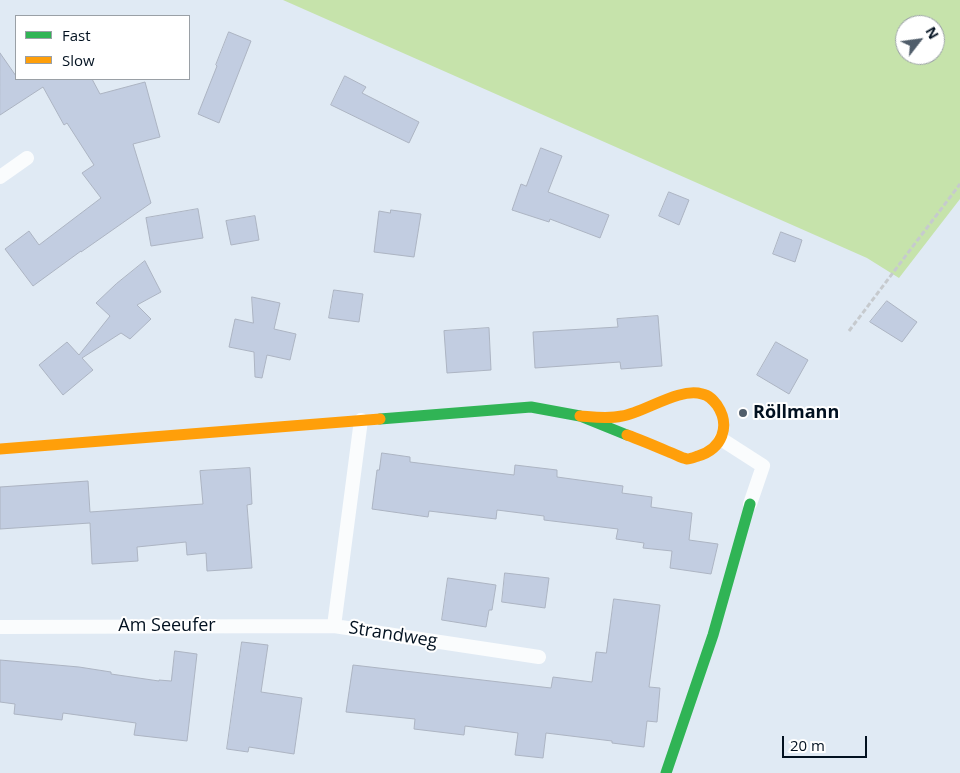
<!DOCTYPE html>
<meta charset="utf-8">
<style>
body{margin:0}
#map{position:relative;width:960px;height:773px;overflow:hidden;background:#e0eaf4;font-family:"Open Sans",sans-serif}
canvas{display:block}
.legend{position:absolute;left:15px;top:15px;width:175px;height:65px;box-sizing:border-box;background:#fff;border:1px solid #9aa0a6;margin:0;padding:6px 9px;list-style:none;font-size:15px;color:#021120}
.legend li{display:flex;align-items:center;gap:10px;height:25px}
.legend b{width:25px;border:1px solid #9aa0a6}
.north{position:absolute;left:895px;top:15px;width:50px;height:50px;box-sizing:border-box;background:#fff;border:1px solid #9aa0a6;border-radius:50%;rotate:60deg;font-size:14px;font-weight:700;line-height:20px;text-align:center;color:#021120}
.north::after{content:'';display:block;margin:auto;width:18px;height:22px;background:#505d6a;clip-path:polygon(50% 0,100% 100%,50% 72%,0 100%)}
.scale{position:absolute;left:782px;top:736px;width:85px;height:22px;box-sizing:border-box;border:2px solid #021120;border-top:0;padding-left:6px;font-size:15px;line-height:18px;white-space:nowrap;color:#021120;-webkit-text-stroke:4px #fff;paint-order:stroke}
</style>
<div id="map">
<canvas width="960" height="773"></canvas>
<ul class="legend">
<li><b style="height:6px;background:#30b455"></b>Fast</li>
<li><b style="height:6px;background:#ff9f0a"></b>Slow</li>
</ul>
<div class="north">N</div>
<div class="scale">20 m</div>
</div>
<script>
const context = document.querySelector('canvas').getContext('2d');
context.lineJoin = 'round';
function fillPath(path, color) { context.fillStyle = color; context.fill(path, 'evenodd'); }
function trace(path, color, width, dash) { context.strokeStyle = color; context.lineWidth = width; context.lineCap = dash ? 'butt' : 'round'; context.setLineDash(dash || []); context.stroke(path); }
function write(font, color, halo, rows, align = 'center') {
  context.font = font + ' "Open Sans",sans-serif'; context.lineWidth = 4; context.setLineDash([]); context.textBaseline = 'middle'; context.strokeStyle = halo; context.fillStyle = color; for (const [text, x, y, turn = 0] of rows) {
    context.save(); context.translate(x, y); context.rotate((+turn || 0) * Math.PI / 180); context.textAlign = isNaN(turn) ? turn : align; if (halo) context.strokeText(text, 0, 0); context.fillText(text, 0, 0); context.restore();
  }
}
const green = new Path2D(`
 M283,0H960V199L899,278L867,258ZM905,25H935V55H905Z`);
const building = new Path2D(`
 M229,32L251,41L219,123L198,114L217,66L216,65Z
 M0,53L16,76V79H92L100,94L145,82L160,137L133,144L151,203L81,252V251L33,286L5,249L29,231L39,245L101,198L82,173L94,165L67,123L64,125L43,87L0,115Z
 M345,76L366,87L362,93L419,122L409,143L331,105Z
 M541,148L562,156L548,192L609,215L600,238L550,219L549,222L512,210L521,184L526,186Z
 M669,192L689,200L679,225L659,216Z
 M198,209L203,238L151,246L146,218Z
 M391,210L421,214L414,257L374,252L379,211L390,213Z
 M255,216L259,240L231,245L226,221Z
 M781,232L802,240L795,262L773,254Z
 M145,261L161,292L137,305L151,319L130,339L121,333L82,358L93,370L63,395L39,365L67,342L79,355L110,316L96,303L116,284Z
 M334,290L363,294L359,322L329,318Z
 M252,297L280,303L274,329L296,334L290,360L267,355L262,378L255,377L254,352L229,347L235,319L253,323Z
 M887,301L917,322L902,342L870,322Z
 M658,316L662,366L621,369L620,362L535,368L533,332L618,327L617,319Z
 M489,328L491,370L447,373L444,331Z
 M776,342L808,360L789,394L757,375Z
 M382,453L410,457V462L514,475L515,465L557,470V477L623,486L622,493L652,497L651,507L692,513L689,540L718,544L711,574L670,568L672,551L643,548L644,543L616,539L618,529L544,520V516L497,510L496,519L429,511L428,517L372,509L377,470H379Z
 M250,468L252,504L247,505L252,568L207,571L206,553L187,555L186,542L137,547L138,561L92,564L90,523L0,529V487L88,481L90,512L203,504L200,471Z
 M505,573L549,578L545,608L502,602Z
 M448,578L496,585L492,610H489L486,627L442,620Z
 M614,599L660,605L649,687L660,688L657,722L647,721L644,747L612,743V741L546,733L543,758L515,755L518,733L465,726L464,735L414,729L415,719L346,712L353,665L551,688L553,677L592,682L596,652L606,653Z
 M242,642L268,645L261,692L302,698L294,754L249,747L248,752L227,749Z
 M175,651L197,654L187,741L134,735L136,723L63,713L62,720L14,714L15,704L0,702V660L79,667L111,672V674L159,681V680L171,681Z`);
const path = new Path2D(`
 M849,331L960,184`);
const lane = new Path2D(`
 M0,177L27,158
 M361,420L334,626L539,657
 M721,439L763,466L750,504
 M0,627L334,626`);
const fast = new Path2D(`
 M380,419L531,407L580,416L627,435
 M666,773L713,635L750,504`);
const slow = new Path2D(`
 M580,416C594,417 608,419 622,416C645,412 680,387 702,394C709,395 713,400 717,405C731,426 722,449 698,456C695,457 690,459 687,459C681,458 675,454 669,452C655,446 641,440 627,435
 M0,449L380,419`);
const markers = [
 [743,413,5,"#505d6a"]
];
const poiNames = [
 ["Röllmann",753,413]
];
const streetNames = [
 ["Am Seeufer",167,626],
 ["Strandweg",393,635,9]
];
fillPath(green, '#c6e3ab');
fillPath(building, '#c2cde1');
trace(building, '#acb4c2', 1);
trace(path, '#c6cace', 3, [5, 2.5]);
trace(lane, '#fafcfd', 14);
trace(fast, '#30b455', 11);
trace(slow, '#ff9f0a', 11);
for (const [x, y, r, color] of markers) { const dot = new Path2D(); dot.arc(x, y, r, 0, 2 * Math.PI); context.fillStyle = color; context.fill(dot); trace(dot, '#fff', 2); }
write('bold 18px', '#021120', '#fff', poiNames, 'left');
write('18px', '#021120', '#fff', streetNames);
</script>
